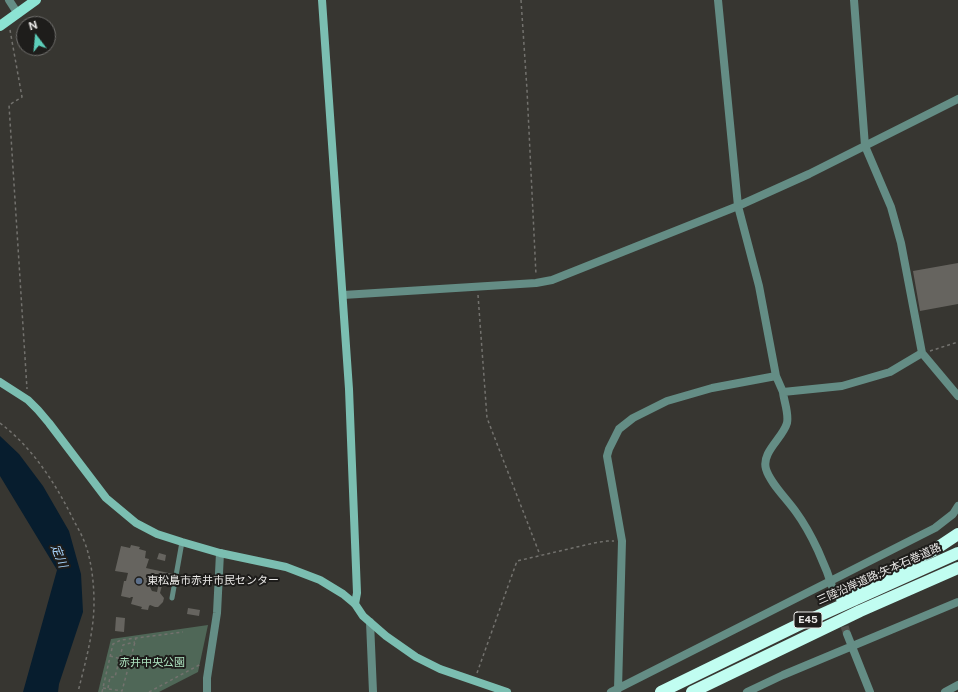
<!DOCTYPE html>
<meta charset="utf-8">
<style>
body{margin:0}
#map{position:relative;width:958px;height:692px;overflow:hidden;background:#373631;font-family:"Public Sans",sans-serif}
canvas{display:block}
.north{position:absolute;left:16px;top:16px;width:40px;height:40px;box-sizing:border-box;background:#1e1d1b;border:1px solid #706f6d;border-radius:50%;rotate:344deg;font-size:11px;font-weight:700;line-height:16px;text-align:center;color:#ebeae8}
.north::after{content:'';display:block;margin:auto;width:14px;height:18px;background:#5cceba;clip-path:polygon(50% 0,100% 100%,50% 72%,0 100%)}
</style>
<div id="map">
<canvas width="958" height="692"></canvas>
<div class="north">N</div>
</div>
<script>
const context = document.querySelector('canvas').getContext('2d');
context.lineJoin = 'round';
function fillPath(path, color) { context.fillStyle = color; context.fill(path, 'evenodd'); }
function trace(path, color, width, dash) { context.strokeStyle = color; context.lineWidth = width; context.lineCap = dash ? 'butt' : 'round'; context.setLineDash(dash || []); context.stroke(path); }
function write(font, color, halo, rows, align = 'center') {
  context.font = font + ' "Public Sans","Noto Sans JP",sans-serif'; context.lineWidth = 4; context.setLineDash([]); context.textBaseline = 'middle'; context.strokeStyle = halo; context.fillStyle = color; for (const [text, x, y, turn = 0] of rows) {
    context.save(); context.translate(x, y); context.rotate((+turn || 0) * Math.PI / 180); context.textAlign = isNaN(turn) ? turn : align; if (halo) context.strokeText(text, 0, 0); context.fillText(text, 0, 0); context.restore();
  }
}
const green = new Path2D(`
 M208,625L198,672L159,692H98L111,639Z`);
const water = new Path2D(`
 M0,436L19,454L43,486L69,531L81,574L83,612L59,684L58,692H23L57,570L0,476Z`);
const building = new Path2D(`
 M958,263V304L920,311L913,271Z
 M131,545L140,547L139,549L146,551L145,558L149,559L146,568L173,574L170,584L163,582L160,593L164,598L163,602L158,607H155L150,605L149,606L148,610L141,609L142,607L131,604L133,597H131L130,598L121,596L124,581H126L128,573L115,571L121,546L130,548ZM146,579L159,582L157,592L152,591Z
 M159,553L166,555L165,561L157,559Z
 M188,608L200,610L199,616L187,614Z
 M116,617L125,618L124,632L115,631Z`);
const streetTunnel = new Path2D(`
 M834,592L847,634`);
const path = new Path2D(`
 M521,0L527,90L536,275
 M10,30L22,97L9,105L27,389
 M478,295L487,418L540,555
 M930,351L958,342
 M0,423C33,448 56,484 74,521C79,530 84,539 87,549C92,566 94,585 94,603C94,633 85,663 78,692
 M110,656L130,661
 M477,673L517,561L594,543L607,541H614
 M103,688L122,691L136,638
 M108,688L110,677H115L123,645L135,642
 M102,692L113,644L121,640L183,632
 M149,692L201,664`);
const lane = new Path2D(`
 M172,598L182,542`);
const street = new Path2D(`
 M9,0L18,14
 M718,0L738,206L759,286L776,376L783,392
 M854,0L865,146L891,207L901,243L922,353L958,396
 M343,295L536,283L552,280L738,206L809,174L958,99
 M834,592C826,566 812,534 796,512C787,499 770,483 766,469C761,452 783,438 787,423C789,413 784,402 783,392L842,386L890,372L922,353
 M370,622L373,692
 M847,634L870,692
 M618,689L622,541L607,456L609,449L619,429L633,418L667,401L712,388L776,376
 M207,692V678L217,613L220,553
 M611,692L935,528L953,514L958,506
 M747,692L783,675L958,602
 M945,692L958,685`);
const secondary = new Path2D(`
 M322,0L349,389L357,593L355,604
 M0,382L28,400L38,410L49,423L106,498L136,523L157,534L182,542L220,553L286,567L320,580L343,594L355,604L363,616L386,636L416,657L440,669L507,692`);
const primary = new Path2D(`
 M0,26L36,0`);
const highway = new Path2D(`
 M841,597L934,550L958,534
 M661,692L796,626L958,553
 M692,692L860,611L958,568`);
const markers = [
 [139,581,4,"#5c6f8a"]
];
const shields = [
 [808,620,28]
];
const shieldNames = [
 ["E45",808,620]
];
const streetNames = [
 ["三陸沿岸道路;矢本石巻道路",879,574,-24]
];
const poiNames = [
 ["東松島市赤井市民センター",147,581]
];
const parkNames = [
 ["赤井中央公園",152,663]
];
const waterNames = [
 ["定川",59,556,68]
];
fillPath(green, '#4f6757');
fillPath(water, '#071d2e');
fillPath(building, '#66645f');
trace(streetTunnel, '#52514c', 8, [8, 4]);
trace(path, '#73726e', 1.5, [3, 3]);
trace(lane, '#648d85', 5);
trace(street, '#648d85', 8);
trace(secondary, '#7bbeb1', 8);
trace(primary, '#8ce3d3', 10);
trace(highway, '#c1fdf1', 12);
for (const [x, y, r, color] of markers) { const dot = new Path2D(); dot.arc(x, y, r, 0, 2 * Math.PI); context.fillStyle = color; context.fill(dot); trace(dot, '#1e1d1b', 1.5); }
for (const [x, y, w] of shields) { const box = new Path2D(); box.roundRect(x - w / 2, y - 8, w, 16, 3); context.fillStyle = '#1e1d1b'; context.fill(box); trace(box, '#ebeae8', 1); }
write('bold 10px', '#ebeae8', null, shieldNames);
write('11px', '#ebeae8', '#1e1d1b', streetNames);
write('11px', '#ebeae8', '#1e1d1b', poiNames, 'left');
write('11px', '#ade2bf', '#1e1d1b', parkNames);
write('italic 12px', '#a7d4fc', '#1e1d1b', waterNames);
</script>
